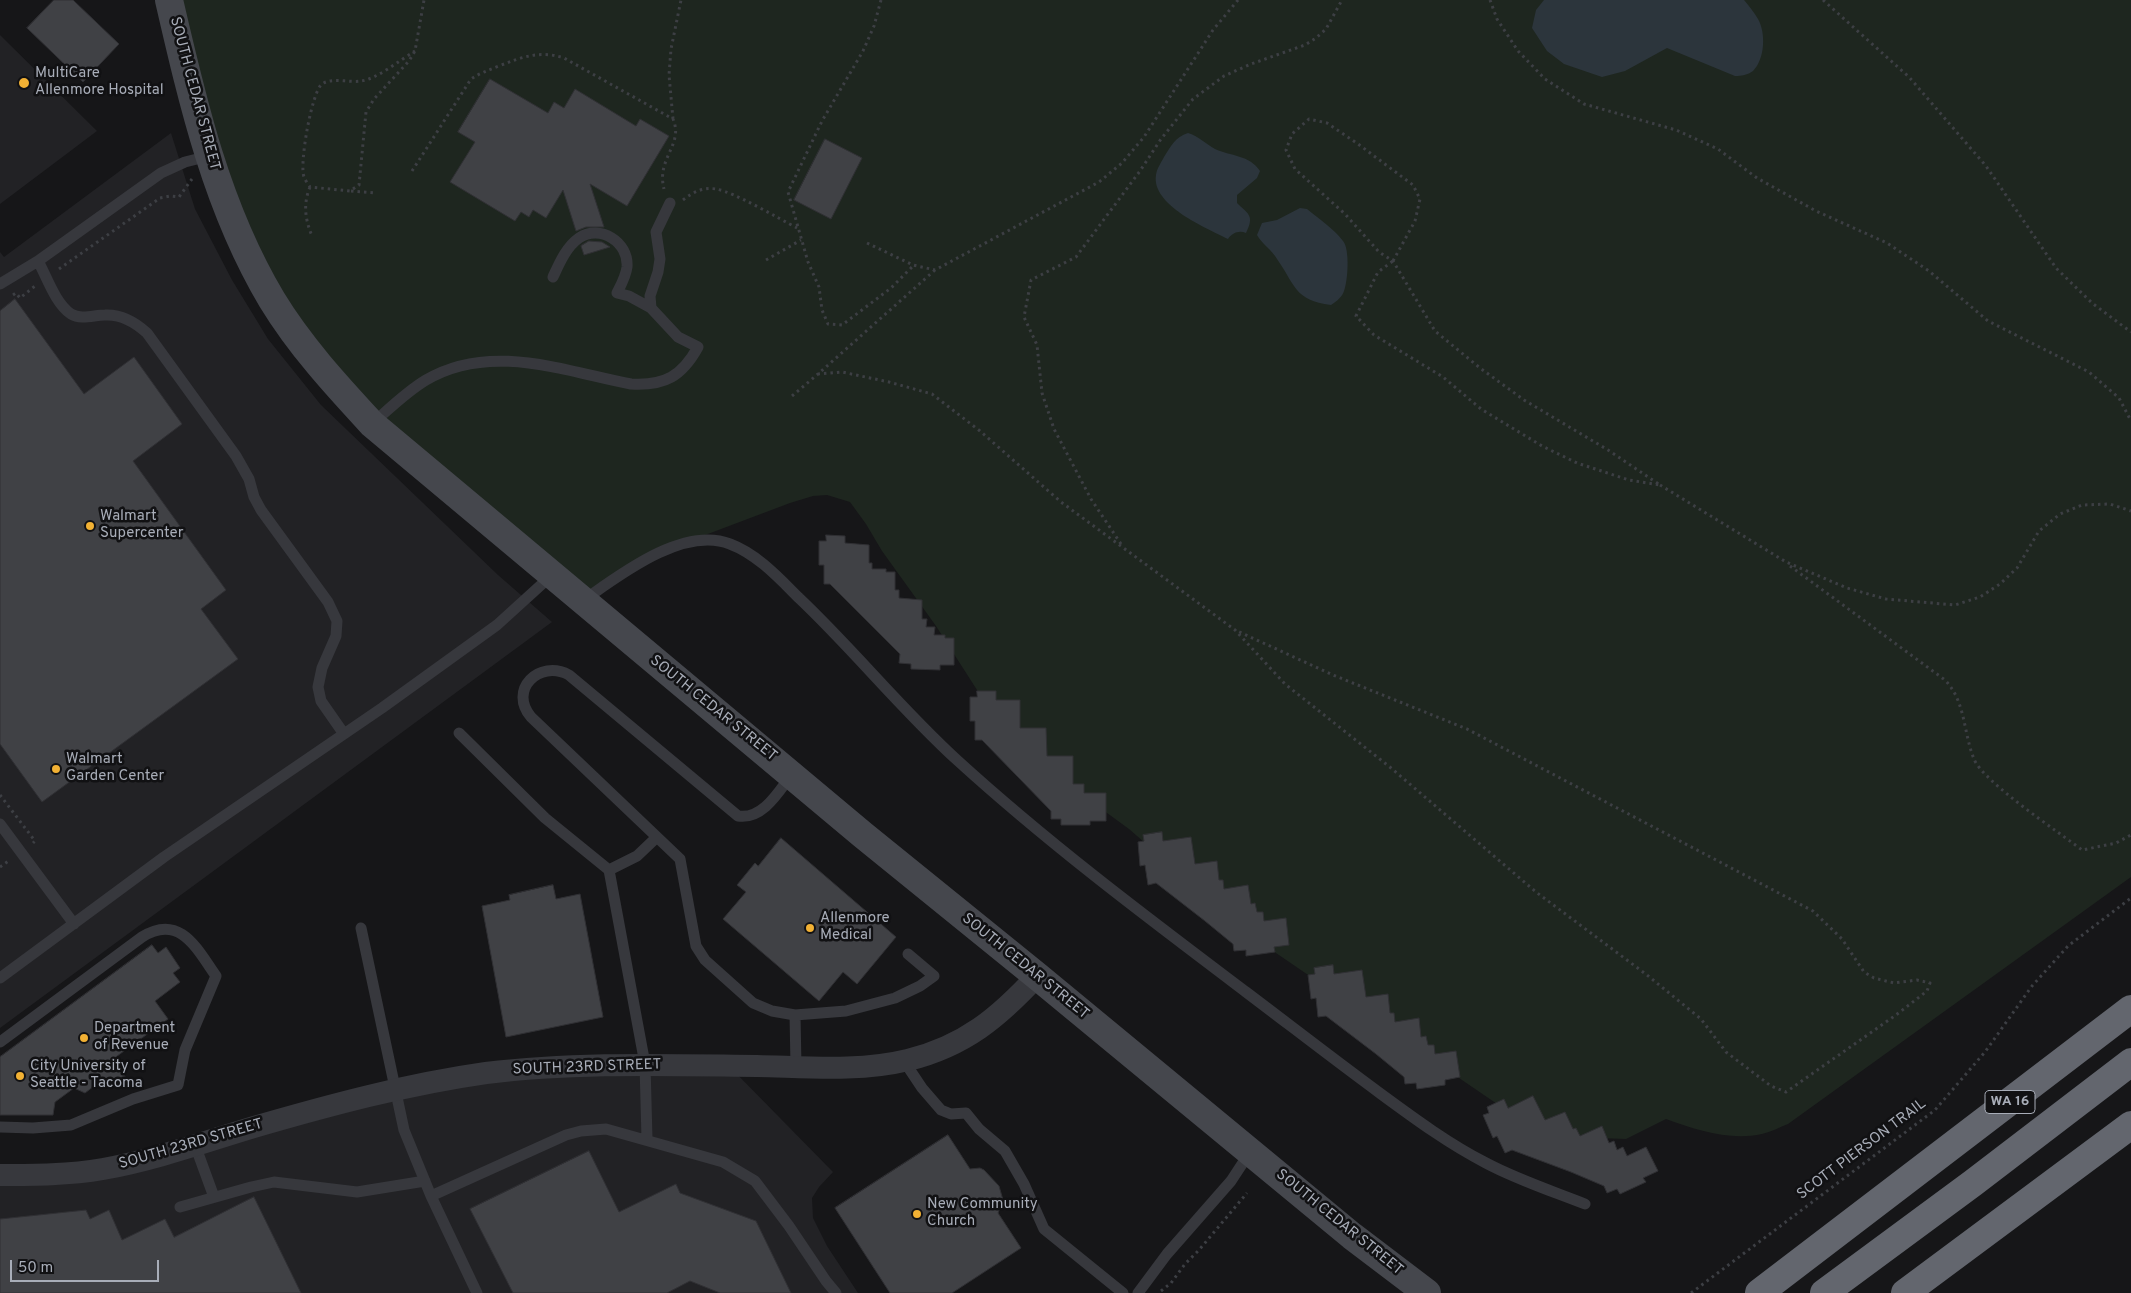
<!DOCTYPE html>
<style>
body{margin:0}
#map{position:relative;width:2131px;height:1293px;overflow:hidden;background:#161618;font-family:Overpass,sans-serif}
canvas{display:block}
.scale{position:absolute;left:10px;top:1260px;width:149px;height:22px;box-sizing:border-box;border:2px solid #a8adb8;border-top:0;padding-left:6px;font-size:15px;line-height:18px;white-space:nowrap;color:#a8adb8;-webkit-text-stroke:4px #111113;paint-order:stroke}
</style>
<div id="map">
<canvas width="2131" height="1293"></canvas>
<div class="scale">50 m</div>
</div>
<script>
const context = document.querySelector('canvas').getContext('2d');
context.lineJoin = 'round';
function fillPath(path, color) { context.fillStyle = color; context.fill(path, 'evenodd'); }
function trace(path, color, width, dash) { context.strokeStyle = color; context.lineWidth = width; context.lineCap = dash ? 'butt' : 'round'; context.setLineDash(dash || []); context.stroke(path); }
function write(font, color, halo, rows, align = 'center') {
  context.font = font + ' Overpass,sans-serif'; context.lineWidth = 5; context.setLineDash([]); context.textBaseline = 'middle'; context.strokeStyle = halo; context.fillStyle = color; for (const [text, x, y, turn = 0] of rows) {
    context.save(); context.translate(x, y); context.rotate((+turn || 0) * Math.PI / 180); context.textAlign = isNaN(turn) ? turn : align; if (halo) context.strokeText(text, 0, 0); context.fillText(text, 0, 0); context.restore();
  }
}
const built = new Path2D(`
 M0,35L97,131L0,204Z
 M171,133L195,209L232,280L268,339L321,405L498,575L552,622L0,1028V252L4,257Z
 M729,1066L833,1172L819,1187L812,1198L813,1218L827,1246L858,1293H0V1175L67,1173L419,1085Z`);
const green = new Path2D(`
 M169,0H2131V877L1788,1124C1780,1127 1771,1132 1762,1134C1730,1141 1696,1130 1666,1119L1626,1139L1544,1136L1254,938L1129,829L1011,743L936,626L882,551L866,524L850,502L827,495L813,496L790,503L684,543L582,601L372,424L272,300Z`);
const water = new Path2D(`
 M1544,0H1744C1749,6 1754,12 1758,19C1766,33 1765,59 1753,71C1748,75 1741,76 1735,76L1667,48L1625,71L1602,77L1564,64L1547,51L1532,28L1536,10Z
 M1188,133C1198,136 1206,144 1215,149C1230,156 1250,155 1260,171L1257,178L1237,195V203C1248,214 1255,215 1246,233C1239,230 1232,233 1228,239C1206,228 1151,205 1156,175C1157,168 1161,163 1164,157C1171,146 1175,137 1188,133Z
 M1300,208L1307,209C1319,219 1334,229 1343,241C1350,249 1348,281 1344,291C1342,297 1337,301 1331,305C1294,300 1296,286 1277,259C1272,250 1262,244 1257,235L1262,223L1277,220Z`);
const building = new Path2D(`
 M54,0H73L119,44L83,82L27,28Z
 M490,79L548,113L554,102L564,108L575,89L636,126L640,119L669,136L627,206L590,184L604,227H586L576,231L563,190L546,218L533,210L529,217L521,212L515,221L450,182L475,142L458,132Z
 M825,139L862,158L831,219L794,200Z
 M589,241L602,242L610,247L584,255L581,246Z
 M15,299L84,394L134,357L182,424L133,461L226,590L201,609L238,659L42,802L0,744V311Z
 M826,535L845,536V543L869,545V563H872V569H886V572H895V590H899V598L922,600V619H927L926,627H935L934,635H945V638H954V665H940V670L911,669V664L899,663L900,654L830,584H824V565H819V541H826Z
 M977,691H996V700H1020V728H1046L1047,756H1073V784H1084V793H1106V821H1090V825H1061V819H1051V811L982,740H975V721H970V697H977Z
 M1162,832L1163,841L1191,837L1195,864L1217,861L1219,880H1223L1224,889L1248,885L1251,904L1255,903L1257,912H1263L1264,921L1286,918L1289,945L1274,947L1275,952L1246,956V950L1234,951L1233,944L1205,921L1156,883L1148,885L1145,865L1140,866L1138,842L1144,841L1143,835Z
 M781,838L896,937L857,984L843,972L819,1001L723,919L746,892L737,885L755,863L758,866Z
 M553,885L556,899L580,894L603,1017L506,1037L482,906L510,900L509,895Z
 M152,945L158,953L166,947L180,968L173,973L180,982L155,1001L168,1019L113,1059L126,1078L115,1082H99L85,1093L74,1088L55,1102L53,1115H0V1057Z
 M1333,965L1334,974L1362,970L1366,997L1388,994L1390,1013H1394L1395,1022L1419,1018L1421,1037L1426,1036L1428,1045H1434L1435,1054L1456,1051L1460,1077L1445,1080V1085L1417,1089L1416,1083L1405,1084L1404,1077L1376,1054L1326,1016L1318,1017L1316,998L1311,999L1308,975L1315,974L1314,968Z
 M1533,1096L1545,1120L1565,1112L1573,1129L1576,1128L1580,1136L1602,1126L1609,1143L1614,1141L1617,1150L1623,1147L1627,1156L1646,1147L1658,1171L1643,1178L1646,1182L1620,1194L1617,1189L1607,1193L1604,1186L1571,1172L1512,1150L1505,1153L1497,1136L1493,1138L1483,1115L1489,1113L1487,1107L1504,1099L1508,1108Z
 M948,1135L970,1169L980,1168L984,1170L999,1186L1003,1200L998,1213L1021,1248L952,1293H890L835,1208Z
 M589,1151L619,1212L676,1184L680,1193L756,1221L791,1293H720L690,1281L667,1293H513L470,1209Z
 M254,1197L301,1293H0V1219L86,1210L90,1219L109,1210L122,1240L165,1219L174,1237Z`);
const path = new Path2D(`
 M881,0L874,26L863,51L822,121L788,192L808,262L819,287L822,310L828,324L842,325L891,288L913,266
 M1490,0L1497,19L1518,51L1545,79L1584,104L1676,130L1718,149L1757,178L1816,211L1887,243L1929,271L1988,321L2089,372L2119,398L2131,421
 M1823,0L1909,77L1986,166L2056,268L2092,303L2131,332
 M415,51C400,60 377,79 361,81C349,83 332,77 322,84C312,91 299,164 304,177C305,180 308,184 310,187L350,191L359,185L366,112L374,99L409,61L415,51L424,0
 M673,119L669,75L671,49L681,0
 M412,171L471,79C480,73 489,70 499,66C522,57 540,50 564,58L673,119C684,145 656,158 664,189
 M310,187C303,204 305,219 312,236
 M351,191L375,193
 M683,200C693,192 703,187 716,189C734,192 778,218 797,228
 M867,243L913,265L935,270L1099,182L1122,163L1144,137L1213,30L1238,0
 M766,260L801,240
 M1393,261L1415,221L1420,199L1413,185L1358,144L1327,123L1309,119L1292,134L1286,150L1295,169L1345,214L1379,252L1393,261L1435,331L1480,368L1524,400L1608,450L1660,485L1629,480L1577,463L1542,446L1481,409L1443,377L1374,335L1356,316L1378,272L1393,261
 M59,269L160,198L170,196L179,197L192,179
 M935,270L818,374L842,372L889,382L932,394L980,431L1061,502L1235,630L1285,684L1391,768L1536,892L1647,975L1701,1019L1726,1052L1771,1086L1786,1092L1896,1015L1927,991L1930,983L1917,980L1894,983L1874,978L1864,972L1842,939L1813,911L1467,729L1333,675L1235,630
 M13,295L16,293L20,298L35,286
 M792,396L818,374
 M1660,485L1786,562L1847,588L1886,599L1955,605L1980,597L2000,584L2017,568L2039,531L2060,514L2082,505L2110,504L2131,511
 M1121,544L1091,499L1054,429L1042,393L1037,345L1024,317L1031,280L1076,257L1140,171L1161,139L1193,99L1224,76L1251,64L1305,45L1316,38L1326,29L1342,0
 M1790,566L1945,680C1966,702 1963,732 1974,759C1982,781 2060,833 2082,850L2116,843L2131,835
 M0,795L35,841L33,843
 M0,867L10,860
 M1161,1291L1171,1283L1185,1264L1199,1250L1247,1193
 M1691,1293L1935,1110L1985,1052L2032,986L2068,946L2131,898`);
const service = new Path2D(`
 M38,261C47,277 55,303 71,314C81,320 94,315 105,315C122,314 135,322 147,333L236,456L249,479L254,497L261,510L328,602L337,621L336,636L322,668L318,687L321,701L344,734
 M0,284L38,261L161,173L185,162L209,156
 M651,308L650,296L658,272L660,259L656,232L670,203
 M372,424C389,409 406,392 426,380C490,342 564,371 631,384C665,386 682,376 698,347L678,337L651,308L629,296L617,293C621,285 626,276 627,267C629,242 600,224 579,238C566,247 559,264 553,277
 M584,600C621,574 683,526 730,544C757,554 779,578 799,598C854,650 901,709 957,760C1048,843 1148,918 1246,992C1291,1026 1336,1061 1381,1094C1415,1119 1449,1144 1486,1163C1518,1180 1552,1191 1585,1204
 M459,733L545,818L609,870L645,1064L647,1139
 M792,774C779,791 763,820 738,816L569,675C539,659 508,690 531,717L680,859L696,946L705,960L753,1003L772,1011L795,1015L846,1011L895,998L920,986L934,976L908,954
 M0,824L74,924
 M609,870L637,856L657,837
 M361,928L404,1130L431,1196L477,1293
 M0,978L164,857L382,708L497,625L552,575
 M795,1015L796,1066
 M0,1042L142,937C180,913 197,949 216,976L185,1050L178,1085L133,1099L71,1125L33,1128L0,1127
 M904,1061L922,1088L941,1110L951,1114L966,1113L979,1129L1005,1151L1024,1184L1044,1229L1123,1293
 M195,1145L214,1197
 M431,1196L566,1135L581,1131L606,1129L723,1162L755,1181L789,1226L826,1281L836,1293
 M180,1207L251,1187L274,1182L357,1192L425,1181
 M1138,1293L1167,1254L1231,1181L1250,1152`);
const minor = new Path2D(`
 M0,1175C34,1175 69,1175 103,1169C154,1160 204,1142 254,1127C330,1105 408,1084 486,1073C576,1062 667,1065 757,1066C807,1067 859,1072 908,1060C965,1046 999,1017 1037,976`);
const secondary = new Path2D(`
 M169,0C193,104 217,208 272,300C300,346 336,385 372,424L863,835L1037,976L1352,1236L1427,1293`);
const motorway = new Path2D(`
 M1759,1293L2131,1009
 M1824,1293L1973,1183L2131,1062
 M1905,1293L2131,1125`);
const markers = [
 [24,83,6,"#f2b134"],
 [90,526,5,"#f2b134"],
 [56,769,5,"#f2b134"],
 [810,928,5,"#f2b134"],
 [84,1038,5,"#f2b134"],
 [20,1076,5,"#f2b134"],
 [917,1214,5,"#f2b134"]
];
const shields = [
 [2010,1102,50]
];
const shieldNames = [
 ["WA 16",2010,1102]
];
const poiNames = [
 ["MultiCare",35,74],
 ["Allenmore Hospital",35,91],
 ["Walmart",100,517],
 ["Supercenter",100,534],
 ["Walmart",66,760],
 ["Garden Center",66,777],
 ["Allenmore",820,919],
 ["Medical",820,936],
 ["Department",94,1029],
 ["of Revenue",94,1046],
 ["City University of",30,1067],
 ["Seattle - Tacoma",30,1084],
 ["New Community",927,1205],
 ["Church",927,1222]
];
const streetNames = [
 ["SOUTH CEDAR STREET",194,94,75],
 ["SOUTH CEDAR STREET",713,709,39],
 ["SOUTH CEDAR STREET",1025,967,39],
 ["SOUTH 23RD STREET",587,1068,-2],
 ["SOUTH 23RD STREET",191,1145,-16],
 ["SCOTT PIERSON TRAIL",1862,1150,-37],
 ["SOUTH CEDAR STREET",1339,1223,39]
];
fillPath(built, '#222225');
fillPath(green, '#1e261f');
fillPath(water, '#2c353c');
fillPath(building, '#404145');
trace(building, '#303034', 1);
trace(path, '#3d3f44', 3, [2.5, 4]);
trace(service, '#37383d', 11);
trace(minor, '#37383d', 22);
trace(secondary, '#45474d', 28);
trace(motorway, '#63666e', 28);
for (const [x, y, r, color] of markers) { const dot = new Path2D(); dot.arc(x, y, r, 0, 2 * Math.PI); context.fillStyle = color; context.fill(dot); trace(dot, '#111113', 2); }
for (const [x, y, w] of shields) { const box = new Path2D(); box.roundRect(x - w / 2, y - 11.5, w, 23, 4); context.fillStyle = '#111113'; context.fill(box); trace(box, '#a8adb8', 1); }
write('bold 14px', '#a8adb8', null, shieldNames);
write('15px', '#a8adb8', '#111113', poiNames, 'left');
write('15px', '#a8adb8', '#111113', streetNames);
</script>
